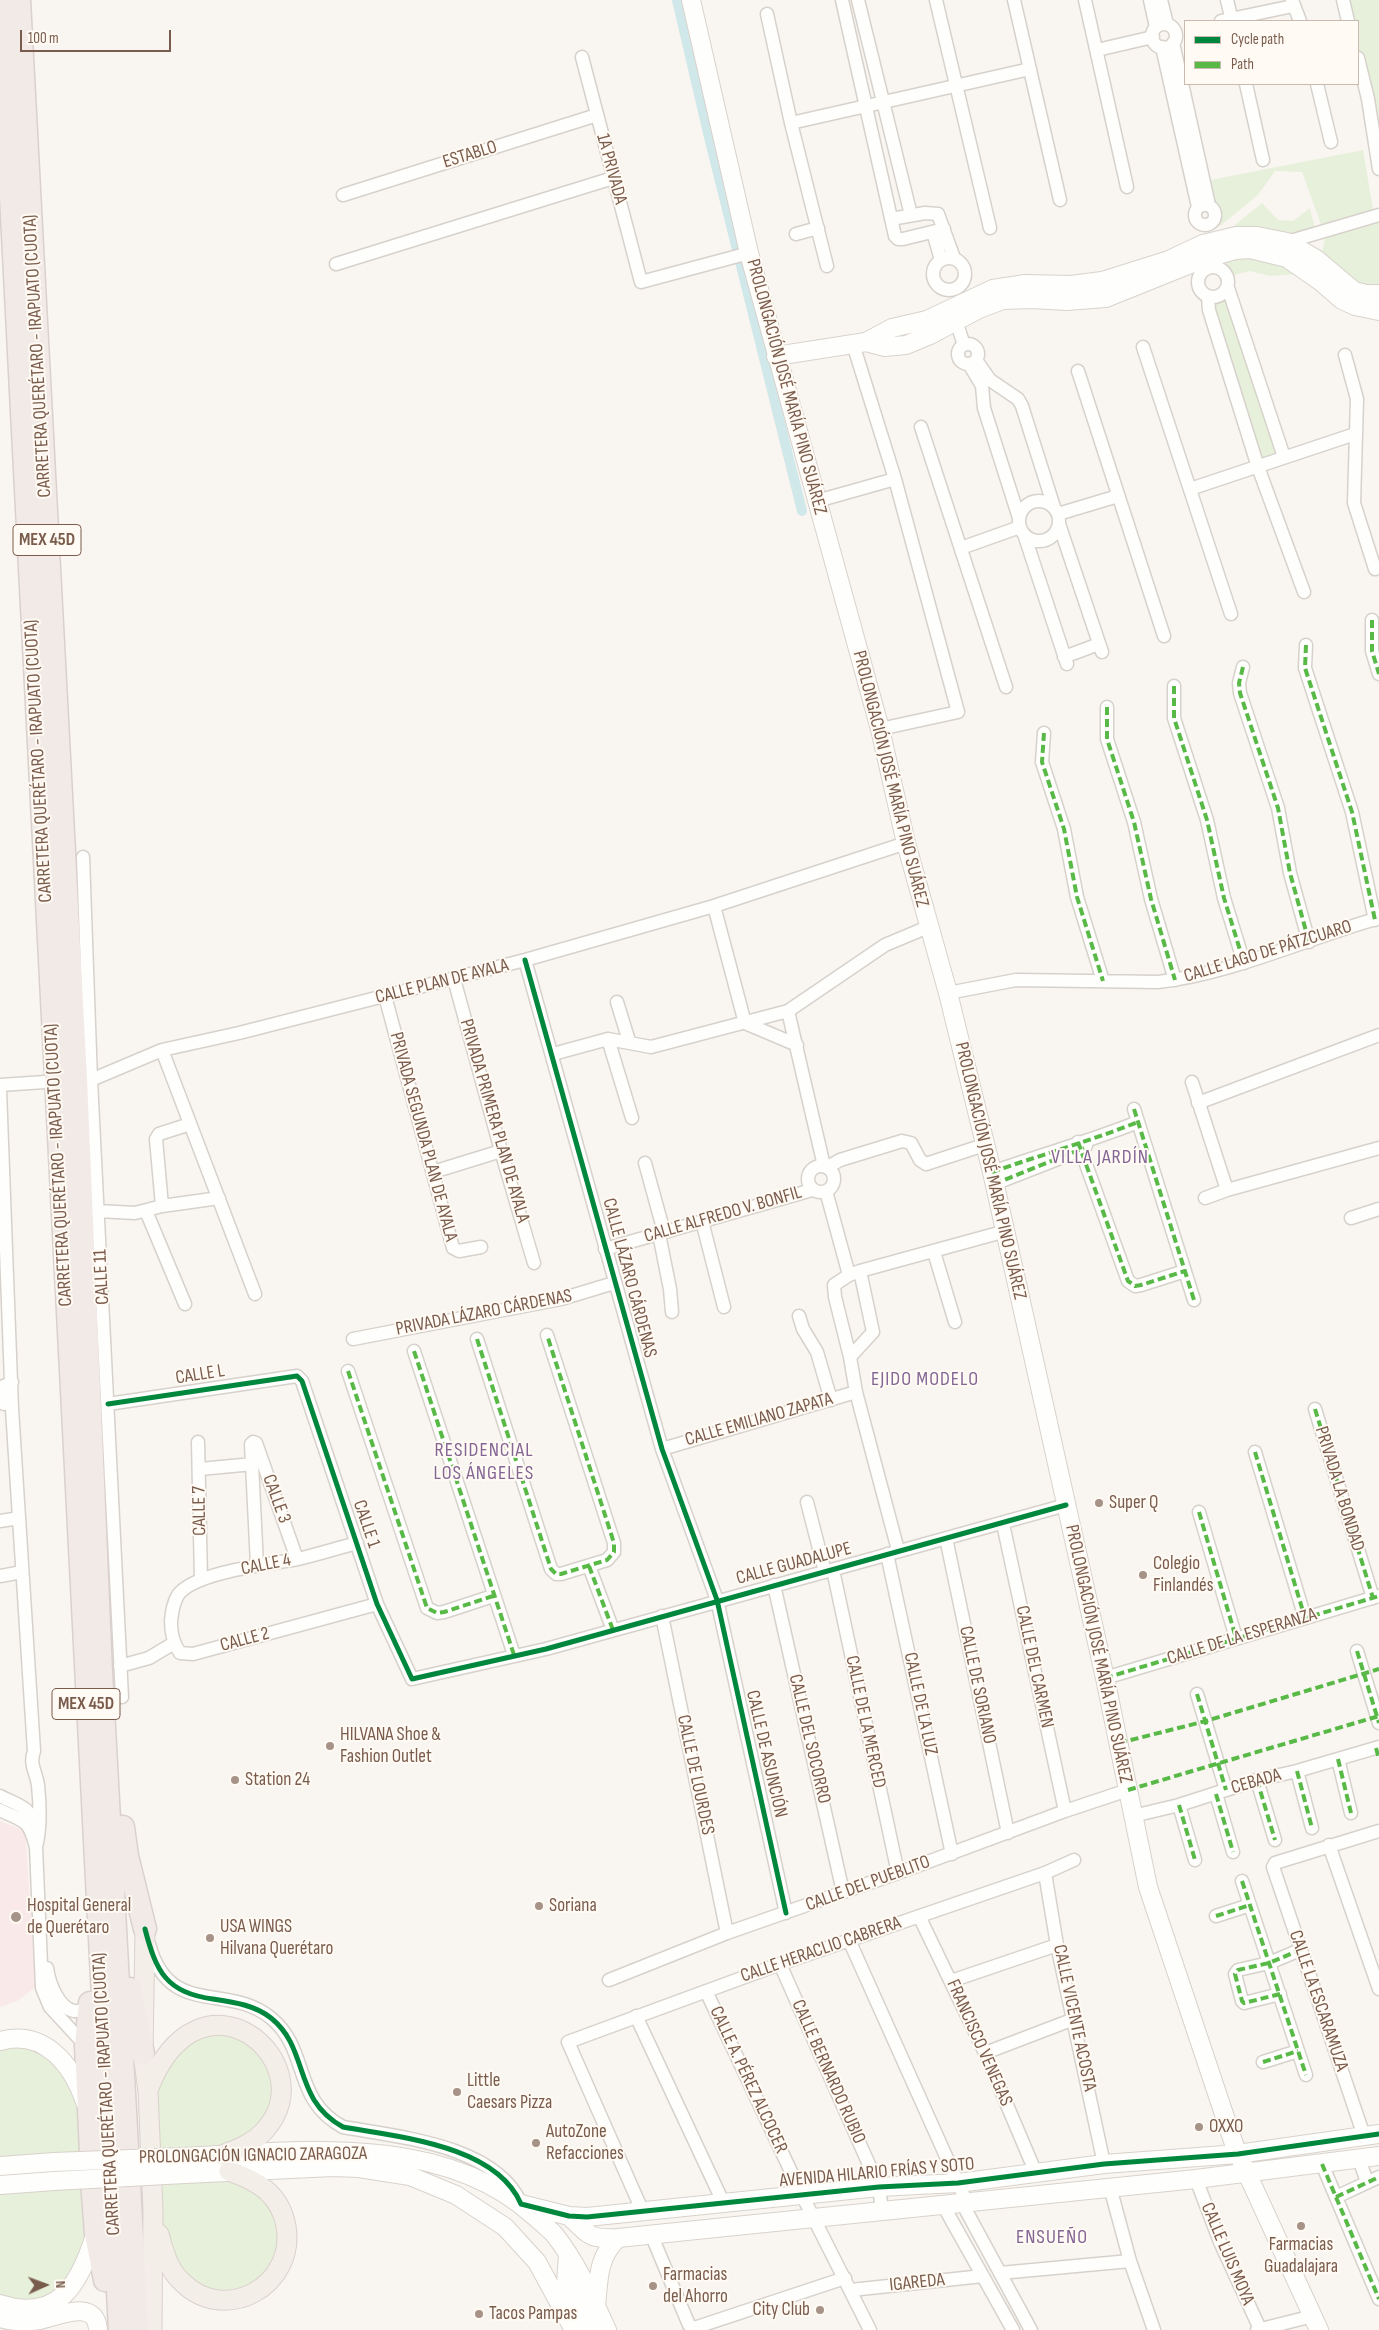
<!DOCTYPE html>
<meta charset="utf-8">
<style>
body{margin:0}
#map{position:relative;width:1379px;height:2330px;overflow:hidden;background:#f9f5f0;font-family:"Sofia Sans Condensed",sans-serif}
canvas{display:block}
.legend{position:absolute;left:1184px;top:20px;width:175px;height:65px;box-sizing:border-box;background:#fffaf3;border:1px solid #cabbb1;margin:0;padding:6px 9px;list-style:none;font-size:15px;color:#7a5c4d}
.legend li{display:flex;align-items:center;gap:10px;height:25px}
.legend b{width:25px;border:1px solid #cabbb1}
.north{position:absolute;left:20px;top:2260px;width:50px;height:50px;-webkit-text-stroke:4px #fffaf3;paint-order:stroke;rotate:88deg;font-size:14px;font-weight:700;line-height:20px;text-align:center;color:#7a5c4d}
.north::after{content:'';display:block;margin:auto;width:18px;height:22px;background:#7a5c4d;clip-path:polygon(50% 0,100% 100%,50% 72%,0 100%)}
.scale{position:absolute;left:20px;top:30px;width:151px;height:22px;box-sizing:border-box;border:2px solid #7a5c4d;border-top:0;padding-left:6px;font-size:15px;line-height:18px;white-space:nowrap;color:#7a5c4d;-webkit-text-stroke:4px #fffaf3;paint-order:stroke}
</style>
<div id="map">
<canvas width="1379" height="2330"></canvas>
<ul class="legend">
<li><b style="height:6px;background:#00873e"></b>Cycle path</li>
<li><b style="height:6px;background:#58b947"></b>Path</li>
</ul>
<div class="north">N</div>
<div class="scale">100 m</div>
</div>
<script>
const context = document.querySelector('canvas').getContext('2d');
context.lineJoin = 'round';
function fillPath(path, color) { context.fillStyle = color; context.fill(path, 'evenodd'); }
function trace(path, color, width, dash) { context.strokeStyle = color; context.lineWidth = width; context.lineCap = dash ? 'butt' : 'round'; context.setLineDash(dash || []); context.stroke(path); }
function write(font, color, halo, rows, align = 'center') {
  context.font = font + ' "Sofia Sans Condensed",sans-serif'; context.lineWidth = 4; context.setLineDash([]); context.textBaseline = 'middle'; context.strokeStyle = halo; context.fillStyle = color; for (const [text, x, y, turn = 0] of rows) {
    context.save(); context.translate(x, y); context.rotate((+turn || 0) * Math.PI / 180); context.textAlign = isNaN(turn) ? turn : align; if (halo) context.strokeText(text, 0, 0); context.fillText(text, 0, 0); context.restore();
  }
}
const medical = new Path2D(`
 M0,1821L25,1831L36,1987L17,2001L0,2007Z`);
const green = new Path2D(`
 M1347,0H1379V148L1358,49V21H1352Z
 M1363,150L1374,215L1322,227L1302,172L1275,171L1258,195L1220,226L1211,180Z
 M1262,203L1278,220L1293,221L1310,208L1315,229L1286,238L1224,234Z
 M1379,222V286L1358,288L1321,257L1326,234Z
 M1225,257L1273,260L1300,274L1270,276L1250,271L1230,276Z
 M1227,294L1279,453L1260,460L1211,301L1220,300Z
 M232,2030L272,2064L275,2107L242,2143L154,2155L152,2088L185,2039Z
 M3,2045L42,2050L75,2088L87,2155L15,2160L0,2156V2047Z
 M232,2175L266,2193L282,2230L268,2279L223,2296L176,2275L162,2235L154,2179Z
 M88,2185L91,2235L78,2274L45,2302L0,2300V2192Z`);
const canal = new Path2D(`
 M677,0L708,133L802,511`);
const street = new Path2D(`
 M842,0L895,236L898,239H903L944,229
 M858,0L911,215
 M936,0L990,228
 M1014,0L1060,200
 M1085,0L1127,187
 M1150,0L1156,27
 M1161,0L1167,24
 M1227,0L1232,21
 M1292,0L1300,21
 M1343,0L1348,21
 M767,14L791,123L827,266
 M1221,21L1293,6
 M1152 36a12 12 0 1 1 24 0a12 12 0 1 1-24 0Z
 M1173,43L1209,205
 M1162,47L1198,207
 M1097,50L1153,37
 M582,57L641,282L749,253
 M1358,58L1368,99L1379,169
 M1246,84L1263,160
 M1317,84L1331,142
 M791,123L1030,69
 M343,195L597,115
 M1195 215a10 10 0 1 1 20 0a10 10 0 1 1-20 0Z
 M891,219L925,213L938,214L954,258
 M933,232L941,260
 M796,234L818,228
 M1287,242L1379,215
 M933 274a16 16 0 1 1 32 0a16 16 0 1 1-32 0Z
 M336,264L613,178
 M1198 282a15 15 0 1 1 30 0a15 15 0 1 1-30 0Z
 M1228,288L1284,457
 M1208,297L1209,310L1258,467L1304,592
 M954,315L964,345
 M853,344L895,479L958,712L880,729
 M958 354a10 10 0 1 1 20 0a10 10 0 1 1-20 0Z
 M1143,347L1231,614
 M1345,355L1357,399L1354,503L1375,569
 M976,360L990,380L1018,399L1022,406L1054,507
 M969,364L982,386L984,408L1019,518
 M1078,371L1164,636
 M921,427L1006,687
 M1190,489L1355,434
 M1019 521a20 20 0 1 1 40 0a20 20 0 1 1-40 0Z
 M817,501L895,479
 M1058,514L1118,496
 M1059,524L1102,652
 M1024,534L1067,664
 M961,548L1020,527
 M1372,620V651L1379,674
 M1306,645L1305,668L1352,812L1375,920
 M1064,657L1099,644
 M1243,667L1239,683L1240,693L1278,808L1290,873L1309,942
 M1174,686V718L1207,820L1224,898L1244,963
 M1107,707V739L1134,822L1151,899L1175,980
 M1044,733L1042,762L1064,829L1077,897L1103,981
 M83,857L91,1080L122,1697
 M714,906L745,1023L797,1045
 M525,960L662,1449L717,1600L786,1913
 M454,979L501,1151L534,1263
 M948,993L1016,980L1158,982C1234,973 1305,939 1379,918
 M385,996L453,1248L459,1251L481,1247
 M617,1002L629,1041
 M788,1011L824,1166
 M608,1039L632,1118
 M162,1050L255,1294
 M553,1054L608,1039L651,1047L788,1011L885,945L928,927
 M83,1080H91L162,1050L239,1033L525,960L714,906L906,843
 M1192,1082L1227,1190
 M0,1085L45,1082
 M0,1090L12,1409L34,1751C29,1765 36,1771 38,1785C40,1805 41,1828 36,1847
 M1198,1103L1379,1035
 M1134,1109L1194,1300
 M1078,1142L1128,1281L1135,1286L1141,1285L1185,1271
 M645,1163L664,1232
 M808 1179a13 13 0 1 1 26 0a13 13 0 1 1-26 0Z
 M828,1167L840,1160L902,1141L911,1143L920,1160L926,1164L984,1145
 M433,1172L501,1151
 M992,1172C1041,1155 1090,1141 1138,1122
 M994,1184L1081,1150L1086,1146
 M826,1191L849,1275
 M1205,1198L1227,1190L1379,1148
 M162,1206L219,1198
 M98,1211L135,1213L162,1206L156,1139L159,1134L190,1124
 M146,1211L185,1304
 M1351,1218L1379,1209
 M702,1221L724,1307
 M659,1234L670,1289L672,1312
 M605,1249L812,1190
 M934,1252L955,1322
 M860,1271L873,1332L850,1357L856,1392L898,1550
 M799,1316L803,1329L817,1352L831,1400
 M353,1339L561,1299L614,1283
 M477,1339L551,1569L556,1574H561L607,1560L614,1552V1543L547,1335
 M414,1351L514,1655
 M850,1357L835,1297L834,1285L849,1275L860,1271L1006,1231
 M348,1371L427,1608L437,1613L444,1612L493,1596
 M4,1404L2,1387L12,1382
 M108,1404L297,1376L302,1381L377,1604L412,1679L546,1649L1066,1505
 M1315,1409L1373,1598
 M198,1442L201,1580
 M253,1442L256,1443L297,1559
 M251,1444L257,1565
 M662,1449L856,1392
 M1255,1452L1305,1618
 M200,1469L253,1464
 M807,1502L825,1572
 M1199,1512L1236,1638
 M0,1521L19,1518
 M1003,1524L1065,1811
 M946,1538L1008,1833
 M357,1543C338,1548 318,1554 298,1559C270,1564 194,1572 178,1595C173,1603 172,1612 171,1621C171,1634 173,1643 180,1653L193,1654L377,1604
 M887,1554L952,1854
 M589,1566L613,1630
 M833,1570L898,1873
 M0,1576L22,1572
 M774,1585L843,1892
 M662,1616L727,1933
 M1357,1651L1379,1723
 M120,1666L149,1658L174,1643
 M1105,1678L1379,1596
 M1197,1694L1226,1790
 M1338,1759L1351,1813
 M1297,1771L1312,1828
 M1257,1780L1275,1840
 M1216,1794L1233,1852
 M0,1796C19,1806 30,1806 37,1828
 M1179,1805L1195,1860
 M0,1810C26,1823 28,1818 36,1847L42,1988L50,2007L86,2046
 M1133,1816L1179,1805L1257,1780L1297,1771L1379,1747
 M1329,1845L1379,1989
 M1045,1873L1057,1945L1104,2164
 M1242,1881L1306,2075
 M919,1916L985,2053L1035,2171
 M1216,1916L1250,1905
 M849,1940L967,2203
 M149,1944C169,2019 228,1982 271,2018C310,2050 292,2100 343,2127C398,2137 496,2145 521,2204
 M780,1964L879,2187L882,2211
 M47,1968C49,1982 58,2008 74,2011C80,2012 85,2008 90,2006
 M609,1980L727,1933L898,1873L1065,1811L1128,1790
 M951,1981L1057,1945
 M706,1991L802,2195L870,2330
 M1280,1994L1244,2003L1242,2001L1235,1974L1238,1970L1269,1963L1300,1950
 M636,2016L723,2202
 M985,2053L1074,2019
 M1263,2062L1298,2051
 M1364,2136L1273,1867L1275,1863L1379,1831
 M1359,2159L1367,2182
 M1322,2164L1379,2299
 M1196,2179L1220,2242L1260,2329
 M1110,2187L1130,2261L1154,2330
 M1336,2197L1379,2177
 M962,2203L1031,2330
 M943,2205L1013,2330
 M642,2210L568,2042L780,1964L1045,1873L1074,1860
 M651,2234L689,2325L694,2328L845,2278
 M1000,2273L1130,2261
 M851,2290L983,2276
 M1257,2330L1313,2316`);
const secondary = new Path2D(`
 M691,0L749,253L880,729L906,843L948,993L992,1172L1105,1678L1148,1887L1235,2147L1319,2330
 M866,342L892,328L927,320L993,289L1025,284L1071,285L1102,281L1169,260L1203,244L1236,236H1257L1287,242L1316,259L1354,291L1366,294H1379
 M776,356L866,342L885,347L906,345L930,335L979,309L1003,300L1032,299L1067,301L1106,298L1203,259L1235,250L1250,249L1287,258L1320,281L1342,300L1355,306L1379,311
 M0,2041C44,2029 72,2064 85,2102
 M182,2157C297,2151 442,2132 534,2216C541,2222 548,2228 554,2234C577,2263 592,2297 607,2330
 M0,2166L54,2162
 M185,2174L333,2167L359,2168L410,2176L456,2195L505,2227L537,2262L574,2330
 M0,2185L54,2181
 M521,2204L569,2216L587,2217L879,2187L958,2183L1104,2164L1238,2154L1379,2134
 M569,2216C591,2236 587,2239 618,2238L1196,2179L1379,2156
 M568,2255L566,2283L588,2330
 M0,2304C59,2323 80,2283 95,2235
 M596,2306C599,2279 597,2258 618,2238
 M0,2318C13,2322 26,2322 39,2320C57,2317 96,2297 98,2330`);
const primary = new Path2D(`
 M145,1929L143,2054L148,2091L153,2210L152,2330
 M148,2090C200,1955 326,2063 265,2130C254,2143 238,2149 222,2155
 M159,2234C164,2252 168,2269 182,2282C225,2325 296,2286 286,2226C280,2194 258,2181 229,2171`);
const highway = new Path2D(`
 M1,0L120,2330
 M19,0L76,1079L101,1673L137,2330
 M123,1827L127,1856L145,1929
 M130,1989L143,2054
 M90,2003L86,2046L93,2195L96,2234L105,2280`);
const secondaryBridge = new Path2D(`
 M54,2162L182,2157
 M54,2181L185,2174`);
const quiet = new Path2D(`
 M1372,620V651L1379,674
 M1306,645L1305,668L1352,812L1375,920
 M1243,667L1239,683L1240,693L1278,808L1290,873L1309,942
 M1174,686V718L1207,820L1224,898L1244,963
 M1107,707V739L1134,822L1151,899L1175,980
 M1044,733L1042,762L1064,829L1077,897L1103,981
 M1134,1109L1194,1300
 M1078,1142L1128,1281L1135,1286L1141,1285L1185,1271
 M992,1172C1041,1155 1090,1141 1138,1122
 M994,1184L1084,1148
 M477,1339L551,1569L556,1574H561L607,1560L614,1552V1543L547,1335
 M414,1351L514,1655
 M348,1371L427,1608L437,1613L444,1612L493,1596
 M1315,1409L1373,1598
 M1255,1452L1305,1618
 M1199,1512L1236,1638
 M589,1566L613,1630
 M1357,1651L1379,1723
 M1105,1678L1379,1596
 M1197,1694L1226,1790
 M1119,1743L1206,1721L1379,1669
 M1376,1748L1379,1759
 M1338,1759L1351,1813
 M1297,1771L1312,1828
 M1257,1780L1275,1840
 M1128,1790L1379,1716
 M1216,1794L1233,1852
 M1179,1805L1195,1860
 M1242,1881L1306,2075
 M1216,1916L1250,1905
 M1280,1994L1244,2003L1242,2001L1235,1974L1238,1970L1269,1963L1300,1950
 M1263,2062L1298,2051
 M1322,2164L1379,2299
 M1336,2197L1379,2177`);
const cycleway = new Path2D(`
 M525,960L662,1449L717,1600L786,1913
 M108,1404L297,1376L302,1381L377,1604L412,1679L546,1649L1066,1505
 M145,1929C156,1971 166,1993 213,1999C233,2002 255,2005 271,2018C310,2049 292,2099 343,2127C398,2137 496,2145 521,2204L569,2216L587,2217L879,2187L958,2183L1104,2164L1238,2154L1379,2134`);
const markers = [
 [1099,1503,5,"#a69286"],
 [1143,1575,5,"#a69286"],
 [330,1746,5,"#a69286"],
 [235,1780,5,"#a69286"],
 [539,1906,5,"#a69286"],
 [16,1917,6,"#a69286"],
 [210,1938,5,"#a69286"],
 [457,2092,5,"#a69286"],
 [1199,2127,5,"#a69286"],
 [536,2143,5,"#a69286"],
 [1301,2226,5,"#a69286"],
 [653,2286,5,"#a69286"],
 [820,2310,5,"#a69286"],
 [479,2314,5,"#a69286"]
];
const shields = [
 [47,540,68],
 [86,1704,68]
];
const shieldNames = [
 ["MEX 45D",47,540],
 ["MEX 45D",86,1704]
];
const streetNames = [
 ["ESTABLO",470,155,-17],
 ["1A PRIVADA",611,169,75],
 ["CARRETERA QUERÉTARO - IRAPUATO (CUOTA)",38,356,-93],
 ["PROLONGACIÓN JOSÉ MARÍA PINO SUÁREZ",786,387,75],
 ["CARRETERA QUERÉTARO - IRAPUATO (CUOTA)",39,761,-93],
 ["PROLONGACIÓN JOSÉ MARÍA PINO SUÁREZ",890,779,76],
 ["CALLE LAGO DE PÁTZCUARO",1268,952,-17],
 ["CALLE PLAN DE AYALA",442,982,-14],
 ["PRIVADA PRIMERA PLAN DE AYALA",494,1121,74],
 ["PRIVADA SEGUNDA PLAN DE AYALA",423,1137,75],
 ["CARRETERA QUERÉTARO - IRAPUATO (CUOTA)",59,1165,-93],
 ["PROLONGACIÓN JOSÉ MARÍA PINO SUÁREZ",990,1171,77],
 ["CALLE ALFREDO V. BONFIL",723,1215,-16],
 ["CALLE 11",102,1277,-93],
 ["CALLE LÁZARO CÁRDENAS",629,1278,75],
 ["PRIVADA LÁZARO CÁRDENAS",484,1313,-11],
 ["CALLE L",200,1375,-9],
 ["CALLE EMILIANO ZAPATA",759,1420,-16],
 ["PRIVADA LA BONDAD",1339,1489,73],
 ["CALLE 3",276,1499,70],
 ["CALLE 7",200,1511,-91],
 ["CALLE 1",366,1524,71],
 ["CALLE GUADALUPE",794,1564,-15],
 ["CALLE 4",266,1565,-11],
 ["CALLE DE LA ESPERANZA",1242,1637,-17],
 ["CALLE 2",245,1640,-15],
 ["PROLONGACIÓN JOSÉ MARÍA PINO SUÁREZ",1098,1654,78],
 ["CALLE DEL CARMEN",1034,1667,78],
 ["CALLE DE SORIANO",977,1685,78],
 ["CALLE DE LA LUZ",920,1704,78],
 ["CALLE DE LA MERCED",865,1722,78],
 ["CALLE DEL SOCORRO",809,1739,77],
 ["CALLE DE ASUNCIÓN",766,1754,77],
 ["CALLE DE LOURDES",695,1775,78],
 ["CEBADA",1256,1782,-16],
 ["CALLE DEL PUEBLITO",868,1884,-20],
 ["CALLE HERACLIO CABRERA",821,1950,-19],
 ["CALLE LA ESCARAMUZA",1318,2001,71],
 ["CALLE VICENTE ACOSTA",1074,2018,78],
 ["FRANCISCO VENEGAS",979,2043,66],
 ["CALLE BERNARDO RUBIO",828,2072,66],
 ["CALLE A. PÉREZ ALCOCER",748,2080,65],
 ["CARRETERA QUERÉTARO - IRAPUATO (CUOTA)",107,2094,-93],
 ["PROLONGACIÓN IGNACIO ZARAGOZA",253,2156,-1],
 ["AVENIDA HILARIO FRÍAS Y SOTO",877,2173,-5],
 ["CALLE LUIS MOYA",1227,2254,67],
 ["IGAREDA",917,2283,-6]
];
const poiNames = [
 ["Super Q",1109,1503],
 ["Colegio",1153,1564],
 ["Finlandés",1153,1586],
 ["HILVANA Shoe &",340,1735],
 ["Fashion Outlet",340,1757],
 ["Station 24",245,1780],
 ["Hospital General",27,1906],
 ["de Querétaro",27,1928],
 ["Soriana",549,1906],
 ["USA WINGS",220,1927],
 ["Hilvana Querétaro",220,1949],
 ["Little",467,2081],
 ["Caesars Pizza",467,2103],
 ["OXXO",1209,2127],
 ["AutoZone",546,2132],
 ["Refacciones",546,2154],
 ["Farmacias",1301,2245,"center"],
 ["Guadalajara",1301,2267,"center"],
 ["Farmacias",663,2275],
 ["del Ahorro",663,2297],
 ["City Club",810,2310,"right"],
 ["Tacos Pampas",489,2314]
];
const neighbourhoodNames = [
 ["VILLA JARDÍN",1100,1158],
 ["EJIDO MODELO",925,1380],
 ["RESIDENCIAL",484,1451],
 ["LOS ÁNGELES",484,1474],
 ["ENSUEÑO",1052,2238]
];
fillPath(medical, '#fae9e9');
fillPath(green, '#e7f0db');
trace(canal, '#d0e8ea', 10);
trace(street, '#d7d1cb', 15);
trace(secondary, '#d9d2cb', 20);
trace(primary, '#dad1cc', 21);
trace(highway, '#dad1cc', 25);
trace(street, '#fefefd', 12);
trace(secondary, '#fefefd', 18);
trace(primary, '#f3eee8', 19);
trace(highway, '#f2eae7', 22);
trace(secondaryBridge, '#d9d2cb', 20, []);
trace(secondaryBridge, '#fefefd', 18);
trace(quiet, '#58b947', 4, [8, 4]);
trace(cycleway, '#00873e', 5);
for (const [x, y, r, color] of markers) { const dot = new Path2D(); dot.arc(x, y, r, 0, 2 * Math.PI); context.fillStyle = color; context.fill(dot); trace(dot, '#fffaf3', 2); }
for (const [x, y, w] of shields) { const box = new Path2D(); box.roundRect(x - w / 2, y - 15.5, w, 31, 4); context.fillStyle = '#fffaf3'; context.fill(box); trace(box, '#7a5c4d', 1); }
write('bold 18px', '#7a5c4d', null, shieldNames);
write('19px', '#7a5c4d', '#fffaf3', streetNames);
write('19px', '#7a5c4d', '#fffaf3', poiNames, 'left');
context.letterSpacing = '1px';
write('20px', '#846695', '#fffaf3', neighbourhoodNames);
context.letterSpacing = '0px';
</script>
